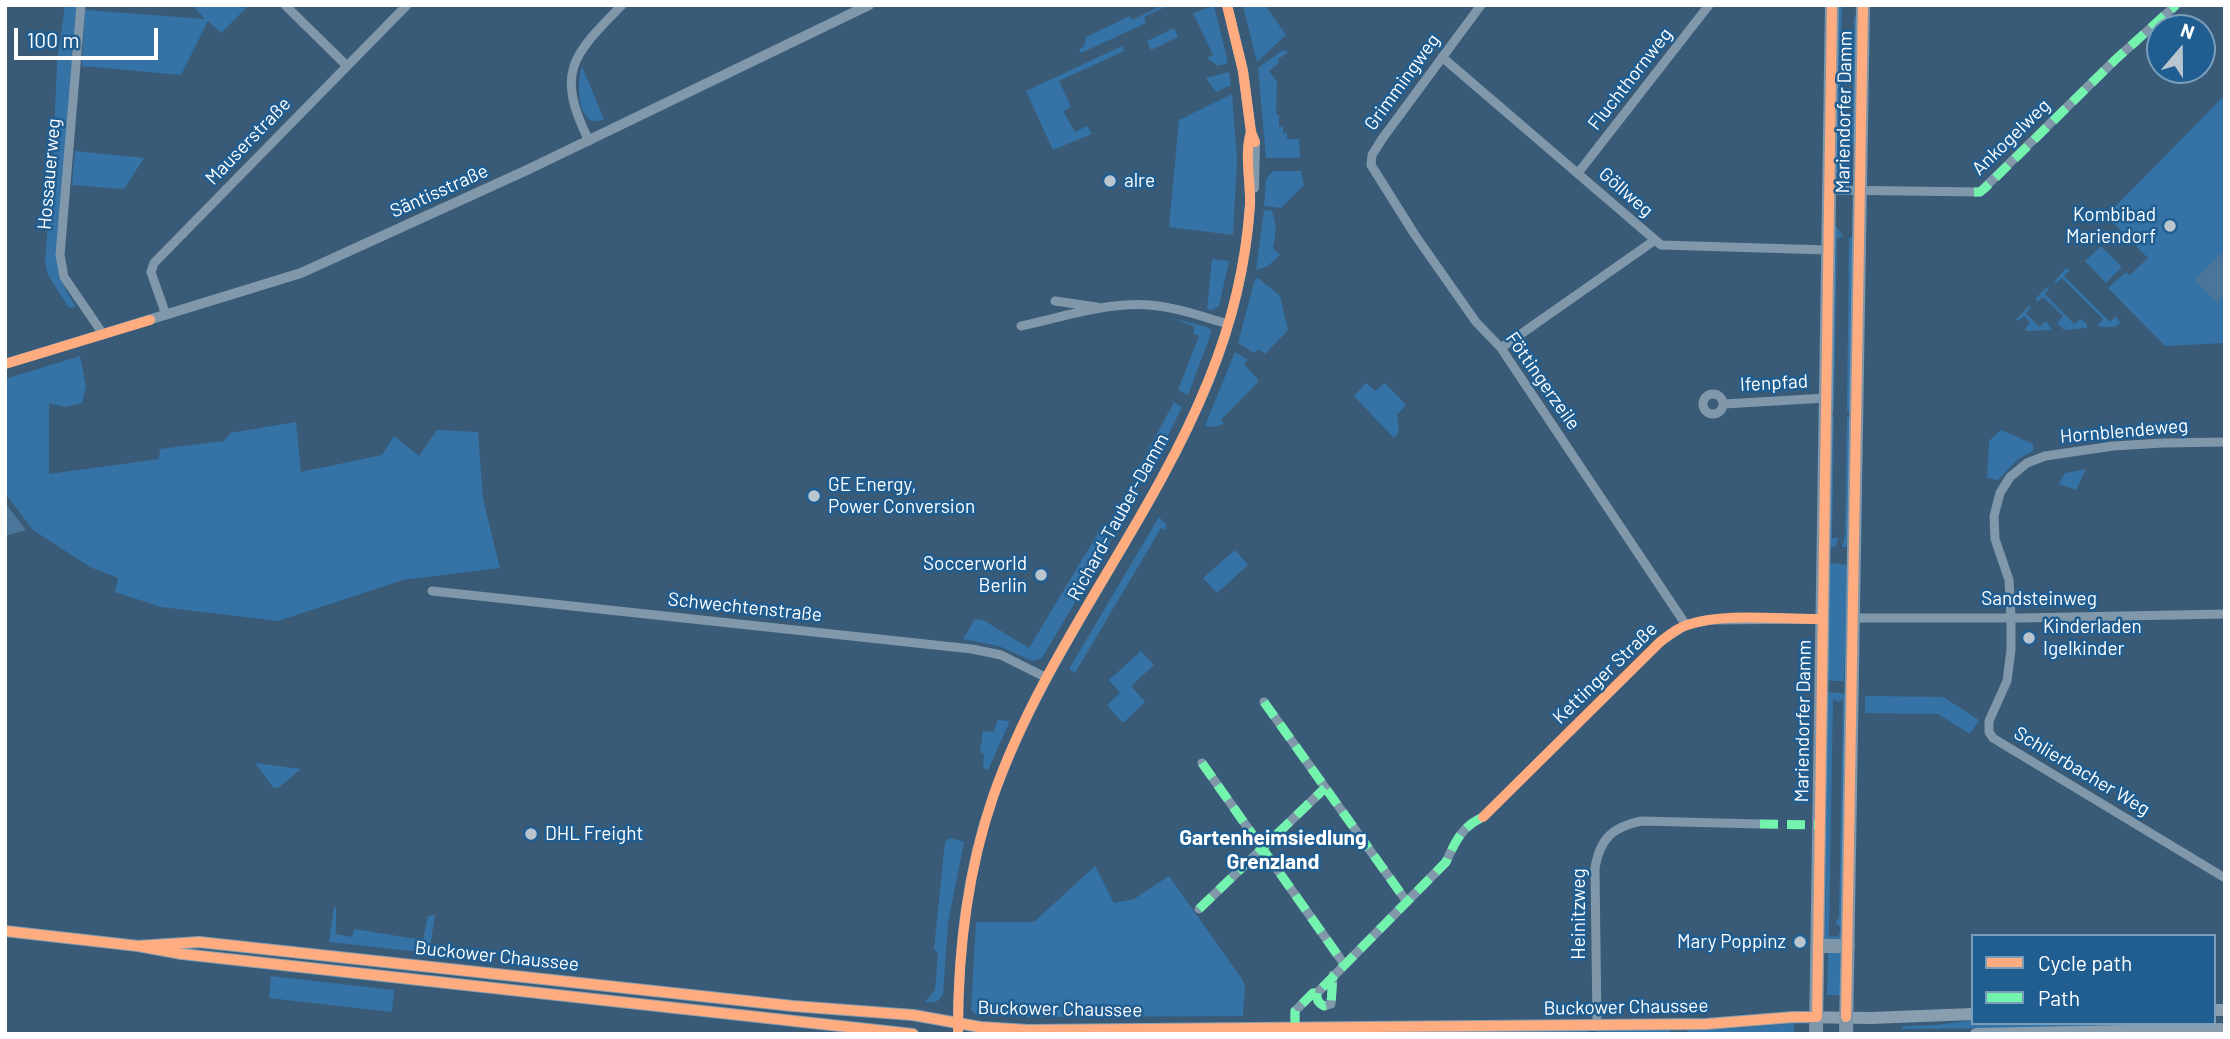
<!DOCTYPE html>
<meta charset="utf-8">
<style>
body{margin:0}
#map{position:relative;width:2230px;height:1039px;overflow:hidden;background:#395b77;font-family:Barlow,sans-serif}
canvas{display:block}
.frame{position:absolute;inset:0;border:7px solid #fff;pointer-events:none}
.legend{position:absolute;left:1971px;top:934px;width:245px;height:91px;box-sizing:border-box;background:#205d90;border:2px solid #799ebc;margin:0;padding:9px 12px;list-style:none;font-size:21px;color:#fff}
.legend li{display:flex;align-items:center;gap:14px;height:35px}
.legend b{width:35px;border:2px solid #799ebc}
.north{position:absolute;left:2146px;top:14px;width:70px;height:70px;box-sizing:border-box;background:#205d90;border:2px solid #799ebc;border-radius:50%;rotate:20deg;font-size:19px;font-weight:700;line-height:28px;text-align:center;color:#fff}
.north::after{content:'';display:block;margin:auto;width:24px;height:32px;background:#bac6cf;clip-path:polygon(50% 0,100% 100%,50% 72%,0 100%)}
.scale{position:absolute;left:14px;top:28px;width:144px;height:32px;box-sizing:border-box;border:4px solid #fff;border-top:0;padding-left:9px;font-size:21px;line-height:24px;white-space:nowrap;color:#fff;-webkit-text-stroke:5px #205d90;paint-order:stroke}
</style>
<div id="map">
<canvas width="2230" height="1039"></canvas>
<div class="frame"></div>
<ul class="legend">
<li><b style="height:9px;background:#ffac80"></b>Cycle path</li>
<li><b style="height:9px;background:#73f3ae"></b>Path</li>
</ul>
<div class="north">N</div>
<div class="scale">100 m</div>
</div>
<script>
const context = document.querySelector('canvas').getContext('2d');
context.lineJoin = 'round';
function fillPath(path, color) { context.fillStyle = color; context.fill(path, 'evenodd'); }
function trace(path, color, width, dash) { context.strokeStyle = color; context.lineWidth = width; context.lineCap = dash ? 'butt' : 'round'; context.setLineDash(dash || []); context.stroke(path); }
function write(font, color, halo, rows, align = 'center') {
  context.font = font + ' Barlow,sans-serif'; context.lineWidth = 5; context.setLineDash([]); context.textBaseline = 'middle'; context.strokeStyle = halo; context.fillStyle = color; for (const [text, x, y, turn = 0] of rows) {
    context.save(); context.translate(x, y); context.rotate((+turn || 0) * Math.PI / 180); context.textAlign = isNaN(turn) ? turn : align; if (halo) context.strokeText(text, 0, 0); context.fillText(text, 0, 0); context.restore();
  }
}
const green = new Path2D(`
 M65,5H78L57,256C58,276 65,290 76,307L69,308L48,275L45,262L53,162L57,63Z
 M192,5H249L221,33L208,21L181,75L82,66L85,10L205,19Z
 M1163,5H1169L1144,17L1146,23L1081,53L1079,49L1084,46L1086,37L1130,16L1132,20Z
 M1243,5H1265L1286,35L1257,62Z
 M1838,5H1842L1839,154L1849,164V173H1835Z
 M1214,6L1228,63L1218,66L1207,58L1213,55L1193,13Z
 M1854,17H1857L1854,145L1846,136L1852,132Z
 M1174,28L1178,37L1151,50L1147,41Z
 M1122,46L1124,51L1059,81L1071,107L1063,111L1075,132L1087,126L1092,134L1053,150L1026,91Z
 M1283,50L1289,52L1278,59L1279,63L1269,71L1277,82L1276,114L1279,115V126L1283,127V133H1287V139H1299L1300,158H1266L1258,68Z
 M582,67L604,119C577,132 576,83 582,67Z
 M1229,72L1231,85L1216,92L1206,78Z
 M1232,94L1237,159L1233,235L1169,227L1179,120Z
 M2225,95V343L2165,346L2108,288L2126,272L2130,275L2148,258L2106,216Z
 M75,151L144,158L124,189L72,185Z
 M1273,171H1301L1304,185L1281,208L1264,206L1266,179Z
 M1264,210L1272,211C1277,225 1276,233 1273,248L1280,255L1268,266L1256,270Z
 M1835,225L1843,236L1837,239L1834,411H1831Z
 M1849,238H1854L1851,412L1847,411Z
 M2101,246L2122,267L2106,283L2085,261Z
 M1212,259L1229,261L1219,306L1212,310L1207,309Z
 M2066,268L2070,270L2064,276L2110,322L2116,316L2120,323L2115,327H2100L2098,325L2103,319L2062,278L2056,283L2054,282Z
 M1258,278L1280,296L1288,330L1265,354L1259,349L1254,353L1238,343L1255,279Z
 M2050,287L2045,294L2074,324L2081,319L2087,324V328L2064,330L2057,323L2063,316L2043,297L2037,302L2036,298L2046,288Z
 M2029,306L2031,308L2026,313L2039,327L2046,321L2052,330L2027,331L2025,329L2030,322L2024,316L2018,321L2016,319Z
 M1172,318L1207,327L1212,331L1188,395L1178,390L1199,336L1193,333L1195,327Z
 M1235,352L1248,360L1244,364L1259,381L1221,420L1224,424L1214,427L1205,426Z
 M80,356L86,386L82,403L66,407L49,403V474L159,459L160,449L224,441L230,433L296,422L301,472L382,455L394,436L419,456L437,430L478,432L483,499L500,568L403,580L278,621L161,607L115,592L118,578L90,567L33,530L5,493V379Z
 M1366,383L1375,391L1385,383L1406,405L1397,415L1399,432L1394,438L1354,396Z
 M1174,402L1182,407L1148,476L1147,479L1135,475Z
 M1831,417H1834L1832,538H1838L1836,547L1829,546Z
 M1847,417H1851L1849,547H1842L1845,535Z
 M2001,430L2033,444V451L2018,459L1998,480L1987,478L1989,441Z
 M2086,469L2076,490L2059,484L2065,473Z
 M1159,517L1166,524V530L1161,528L1075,673L1069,669Z
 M1100,530L1111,541L1042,658L1032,661L999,646L963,639L975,619L983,620L1029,648Z
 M1235,550L1248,565L1217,593L1203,578Z
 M1831,563L1848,565L1844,681H1831L1828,679L1829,565Z
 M1141,651L1154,665L1131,686L1145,702L1123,723L1107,705L1120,693L1109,680Z
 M1830,692L1847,694L1841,941L1825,939L1828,693ZM1833,699L1839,702L1843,699L1839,918L1835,922L1841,928L1838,937L1829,936Z
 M1865,696L1943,697L1979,720L1970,734L1938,714L1865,713Z
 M998,720L1010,721L988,770L983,768L984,754L980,752L983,731L993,732Z
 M255,763L301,769L278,788L273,787Z
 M950,838L964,842L948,923L943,995L936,1002H925L935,990L938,953L934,949L945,842Z
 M1095,866L1114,903L1134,899L1169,876L1242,979L1245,985L1243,1016L1028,1017L976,1015L971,1010L976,922H1034Z
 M334,907H336V934L352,937L354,929L423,940L428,916L435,915L429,953L329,942Z
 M1840,952L1841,995H1827L1828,953Z
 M271,976L394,990L392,1012L269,998Z
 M1973,1020V1023H2207L2204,1026L1902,1029L1903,1026L1936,1025Z
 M1794,1023V1032L1687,1033V1029L1741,1028Z
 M1670,1029V1033L1597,1034V1030Z
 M1471,1030H1588V1034H1471Z`);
const water = new Path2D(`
 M2225,250V295L2217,302L2195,280Z
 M5,503L26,530L5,536Z`);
const minor = new Path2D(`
 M81,5L60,255L64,277L103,334
 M285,5L347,66
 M1481,5L1382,139L1372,155L1371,165L1415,235L1476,322L1501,348L1686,625
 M1442,57L1661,245L1828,250
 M589,141C555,72 572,56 622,5
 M1578,173L1709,5
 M1829,190L1980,192L2115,60L2176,5
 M1055,301L1097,307
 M166,315L151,272L154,263L407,5
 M1021,326C1062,317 1107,302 1149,305C1176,307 1203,317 1228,324
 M1501,348L1655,240
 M1703 404a10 10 0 1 1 20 0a10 10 0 1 1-20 0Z
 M1724,404L1826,398
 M2225,442L2163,443L2113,446L2045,456L2027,463L2010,477L2000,493L1994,516L1995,539L2009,580L2011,617V650L2007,681L1989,721V732L1993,738L2225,878
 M432,591L972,649L1001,655L1047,678
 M1853,618H2021L2225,614
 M1264,702L1407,902
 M1202,763L1344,964
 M1199,909L1325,788
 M1317,993C1316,999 1318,1003 1324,1006L1331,1004L1333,975
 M1597,1025L1595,868C1600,838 1613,827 1641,821L1760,824
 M1295,1028V1011L1313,993H1317L1446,862C1455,842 1462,826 1483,817L1660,642L1686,625L1710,620L1823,619`);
const tertiary = new Path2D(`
 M1227,5L1243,71L1251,132L1255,142L1254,188
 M5,364L301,273L527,170L869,5
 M958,1034C958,952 966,872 994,794C1047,647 1150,525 1209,380C1231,326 1246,265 1250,205C1251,181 1244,156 1251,132`);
const secondary = new Path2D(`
 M5,931L138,946L182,954L913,1034
 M138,946L199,942L793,1006L913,1015L980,1027L1028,1030L1706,1024L1794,1017L1871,1018L1973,1014
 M2214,1010H2225
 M1976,1034L2225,1029`);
const primary = new Path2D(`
 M1818,946H1848
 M1816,1034L1832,5
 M1846,1034L1863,5`);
const quiet = new Path2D(`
 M1974,192H1980L1985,188L2115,60L2176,5
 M1264,702L1407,902
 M1202,763L1344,964
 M1760,824L1819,825
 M1199,909L1325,788
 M1317,993C1316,999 1318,1003 1324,1006L1331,1004L1333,975
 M1295,1028V1011L1313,993H1317L1446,862C1455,842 1462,826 1483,817`);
const cycleway = new Path2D(`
 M1227,5L1243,71L1251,132L1255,142
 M5,364L150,320
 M1483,817L1660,642C1669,635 1677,628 1687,625C1724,612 1783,620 1823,619
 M5,931L138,946L182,954L913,1034
 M138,946L199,942L793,1006L913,1015L980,1027L1028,1030L1706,1024L1794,1017H1817L1832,5
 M1846,1017L1863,5
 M958,1030C958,950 967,873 993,797C1044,649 1151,525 1209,379C1231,325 1246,264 1250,205C1251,181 1244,156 1251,132`);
const markers = [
 [1110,181,7,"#bac6cf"],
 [2170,226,7,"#bac6cf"],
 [814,496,7,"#bac6cf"],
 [1041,575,7,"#bac6cf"],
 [2029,638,7,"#bac6cf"],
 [531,834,7,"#bac6cf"],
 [1800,942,7,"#bac6cf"]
];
const streetNames = [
 ["Fluchthornweg",1630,79,-52],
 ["Grimmingweg",1402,82,-54],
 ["Mariendorfer Damm",1844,112,-89],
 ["Ankogelweg",2011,137,-44],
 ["Mauserstraße",248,141,-46],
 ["Hossauerweg",49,174,-85],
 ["Säntisstraße",439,191,-24],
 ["Göllweg",1626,192,41],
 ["Föttingerzeile",1543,381,55],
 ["Ifenpfad",1774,383,-3],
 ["Hornblendeweg",2124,431,-5],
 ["Richard-Tauber-Damm",1118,517,-61],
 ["Sandsteinweg",2039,599],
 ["Schwechtenstraße",745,607,6],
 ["Kettinger Straße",1605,673,-44],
 ["Mariendorfer Damm",1803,721,-89],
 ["Schlierbacher Weg",2082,771,31],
 ["Heinitzweg",1579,914,-90],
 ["Buckower Chaussee",497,956,6],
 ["Buckower Chaussee",1626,1007,-1],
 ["Buckower Chaussee",1060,1009,1]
];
const poiNames = [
 ["alre",1124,181],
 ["Kombibad",2156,215,"right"],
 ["Mariendorf",2156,237,"right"],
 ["GE Energy,",828,485],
 ["Power Conversion",828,507],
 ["Soccerworld",1027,564,"right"],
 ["Berlin",1027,586,"right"],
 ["Kinderladen",2043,627],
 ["Igelkinder",2043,649],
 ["DHL Freight",545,834],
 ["Mary Poppinz",1786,942,"right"]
];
const neighbourhoodNames = [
 ["Gartenheimsiedlung",1273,838],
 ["Grenzland",1273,862]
];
fillPath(green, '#3573a6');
fillPath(water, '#4b7599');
trace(minor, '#8197aa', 9);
trace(tertiary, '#8197aa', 10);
trace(secondary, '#899eae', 12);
trace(primary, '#8096a9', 14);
trace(quiet, '#73f3ae', 9, [18, 9]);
trace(cycleway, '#ffac80', 10);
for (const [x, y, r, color] of markers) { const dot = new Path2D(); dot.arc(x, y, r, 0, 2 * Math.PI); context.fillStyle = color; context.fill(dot); trace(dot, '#205d90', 2.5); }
write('19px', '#fff', '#205d90', streetNames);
write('19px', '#fff', '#205d90', poiNames, 'left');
write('bold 21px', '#fff', '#205d90', neighbourhoodNames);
</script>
